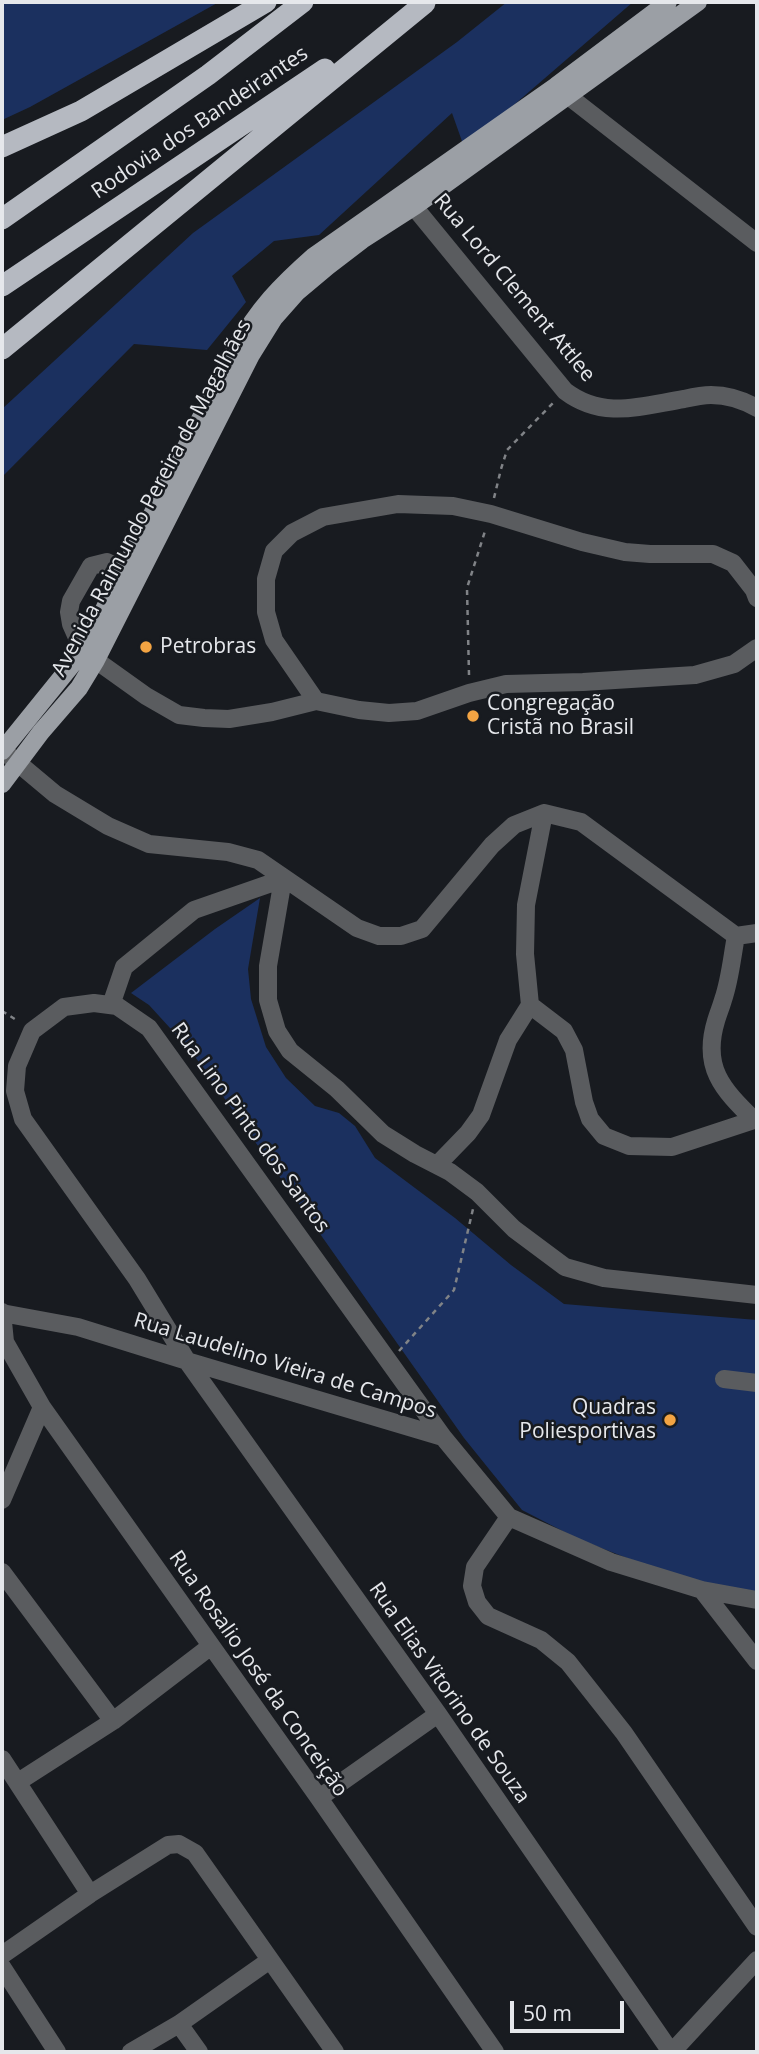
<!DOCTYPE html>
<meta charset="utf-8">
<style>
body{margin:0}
#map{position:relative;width:759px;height:2054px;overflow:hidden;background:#181b20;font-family:"Open Sans",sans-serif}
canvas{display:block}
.frame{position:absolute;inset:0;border:4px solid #e5e7eb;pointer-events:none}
.scale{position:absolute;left:510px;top:2001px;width:114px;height:32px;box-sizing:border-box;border:4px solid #e5e7eb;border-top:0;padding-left:9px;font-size:21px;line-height:24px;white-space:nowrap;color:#e5e7eb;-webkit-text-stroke:5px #181b20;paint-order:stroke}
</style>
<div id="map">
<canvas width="759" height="2054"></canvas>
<div class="frame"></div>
<div class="scale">50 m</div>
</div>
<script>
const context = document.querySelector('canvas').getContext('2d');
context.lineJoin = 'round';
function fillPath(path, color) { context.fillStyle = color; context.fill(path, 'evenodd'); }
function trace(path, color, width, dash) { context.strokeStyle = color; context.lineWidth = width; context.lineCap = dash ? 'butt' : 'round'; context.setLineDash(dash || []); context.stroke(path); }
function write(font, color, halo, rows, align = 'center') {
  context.font = font + ' "Open Sans",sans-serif'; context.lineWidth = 5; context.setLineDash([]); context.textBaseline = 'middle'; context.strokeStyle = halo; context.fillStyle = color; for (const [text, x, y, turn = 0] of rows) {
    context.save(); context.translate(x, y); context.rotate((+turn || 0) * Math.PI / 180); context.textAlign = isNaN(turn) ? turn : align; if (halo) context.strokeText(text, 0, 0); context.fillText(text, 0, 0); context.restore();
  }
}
const green = new Path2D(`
 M2,2H219L30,107L2,120Z
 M507,2H633L508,110L463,144L452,113L319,235L274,241L232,276L246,302L207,350L134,344L2,477V409L193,233L457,42Z
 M260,898L248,969L251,999L266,1047L286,1078L315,1106L339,1113L355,1126L375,1158L455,1218L511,1265L564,1304L757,1320V1592L676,1577L578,1539L522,1510L464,1438L191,1051L149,1005L131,993L215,929Z`);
const path = new Path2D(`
 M494,498L501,469L507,450L554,402
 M469,675L467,588L486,528
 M2,1011L18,1021
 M399,1351L454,1290L473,1209`);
const minor = new Path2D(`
 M558,88L757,243
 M406,197L565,391C603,420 641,406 684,399C693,397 702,395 711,395C728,395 743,400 757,408
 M136,576L107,562L91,566L71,601L69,612L71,624L83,651L146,696L179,715L204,718L229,719L272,712L316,701L359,710L389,713L417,711L469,693L506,684L583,682L695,675L734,664L757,648
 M316,701L274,640L266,612V579L274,551L292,533L323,517L398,504L453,506L491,514L582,542L625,552L650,554H713L733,563L754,590L757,598
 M6,753L55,794L108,826L149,844L228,852L258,860L357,928L379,936H401L422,929L492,845L514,825L544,813L581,822L736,936L757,933
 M283,879L268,966V1000L277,1031L290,1051L337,1089L383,1134L415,1154L450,1172L477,1192L514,1229L565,1267L604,1278L757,1295
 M736,936C732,957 730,980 723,1000C721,1007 718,1014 716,1021C702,1067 722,1089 754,1120H757
 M111,1005L124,967L194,910L283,879
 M530,1005L564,1031L574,1050L584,1102L590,1119L604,1136L629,1146L672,1147L754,1120
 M530,1005L525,954L526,905L544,813
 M437,1165L468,1133L481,1115L508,1040L530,1005
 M2,1312L5,1342L42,1407L319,1798L495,2052
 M2,1313L78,1327L187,1361L443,1437L509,1517L611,1562L702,1590L757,1600
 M724,1379L757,1383
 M443,1437L149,1028L117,1006L94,1003L64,1007L32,1031L17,1066L15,1091L23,1119L137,1279L187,1361L438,1714L671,2052
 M2,1500L42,1407
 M509,1517L475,1567L472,1586L477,1602L488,1616L541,1640L568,1662L624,1733L757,1927
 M2,1572L113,1721
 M702,1590L757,1661
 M2,1759L90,1894
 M18,1782L113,1721L211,1646
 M319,1798L438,1714
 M2,1955L90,1894L168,1845L179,1844L195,1853L335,2052
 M2,1967L57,2052
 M179,2024L199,2052
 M131,2052L179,2024L270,1960
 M672,2052L757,1960`);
const major = new Path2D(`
 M2,751L83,651L236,348C259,308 280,286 314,256L556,86L668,2
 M2,784L41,732L79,688L96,660L251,355L274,318L297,292L328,266L362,240L415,206L698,2`);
const highway = new Path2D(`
 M2,147L81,111L266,2
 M2,219L208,75L303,2
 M2,286L325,69
 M2,349L425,3`);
const markers = [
 [146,647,7,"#f3a443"],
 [473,716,7,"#f3a443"],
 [670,1420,7,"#f3a443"]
];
const streetNames = [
 ["Rodovia dos Bandeirantes",200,123,-34],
 ["Rua Lord Clement Attlee",514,288,50],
 ["Avenida Raimundo Pereira de Magalhães",152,498,-62],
 ["Rua Lino Pinto dos Santos",250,1128,54],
 ["Rua Laudelino Vieira de Campos",285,1366,17],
 ["Rua Rosalio José da Conceição",258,1674,55],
 ["Rua Elias Vitorino de Souza",449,1693,55]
];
const poiNames = [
 ["Petrobras",160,647],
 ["Congregação",487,704],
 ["Cristã no Brasil",487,728],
 ["Quadras",656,1408,"right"],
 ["Poliesportivas",656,1432,"right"]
];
fillPath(green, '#1b305f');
trace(path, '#808387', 2.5, [5, 5]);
trace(minor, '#5a5c5f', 18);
trace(major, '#9b9fa5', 18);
trace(highway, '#b5b9c1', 21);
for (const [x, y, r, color] of markers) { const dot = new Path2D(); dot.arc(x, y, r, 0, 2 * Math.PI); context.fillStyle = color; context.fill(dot); trace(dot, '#181b20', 2.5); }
write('21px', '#e5e7eb', '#181b20', streetNames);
write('21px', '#e5e7eb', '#181b20', poiNames, 'left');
</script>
